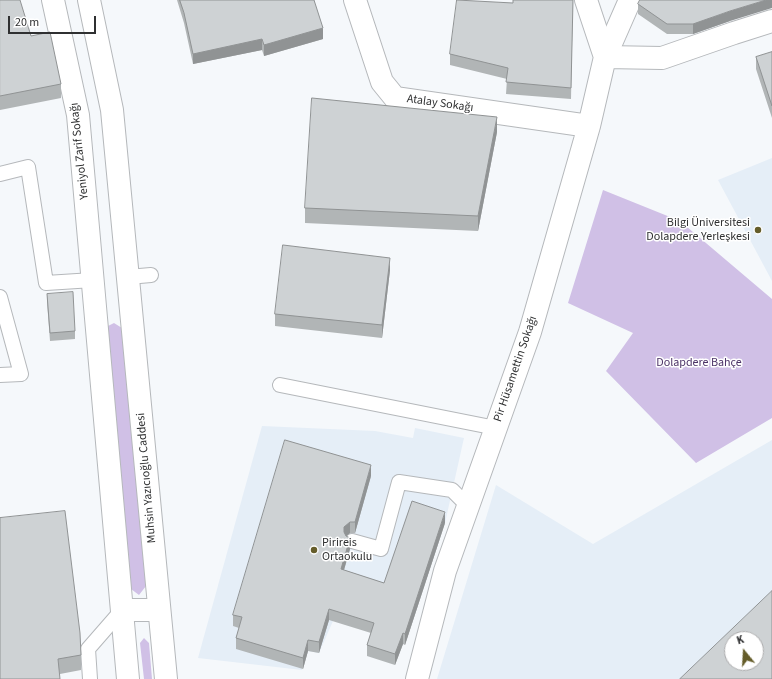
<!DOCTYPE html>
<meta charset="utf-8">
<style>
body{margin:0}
#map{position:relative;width:772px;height:679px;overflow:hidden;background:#f5f8fb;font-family:"Source Sans 3",sans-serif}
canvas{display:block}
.north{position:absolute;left:724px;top:631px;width:40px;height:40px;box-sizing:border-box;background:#fff;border:1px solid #acacad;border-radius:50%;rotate:342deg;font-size:11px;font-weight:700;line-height:16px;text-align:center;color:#2f3031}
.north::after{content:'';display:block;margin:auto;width:14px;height:18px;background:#655d2a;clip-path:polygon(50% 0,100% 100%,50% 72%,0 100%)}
.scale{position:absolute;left:8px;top:16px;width:88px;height:18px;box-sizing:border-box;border:2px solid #2f3031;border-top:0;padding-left:5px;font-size:12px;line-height:14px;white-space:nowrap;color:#2f3031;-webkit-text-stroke:3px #fff;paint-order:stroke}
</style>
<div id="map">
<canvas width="772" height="679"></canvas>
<div class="north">K</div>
<div class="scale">20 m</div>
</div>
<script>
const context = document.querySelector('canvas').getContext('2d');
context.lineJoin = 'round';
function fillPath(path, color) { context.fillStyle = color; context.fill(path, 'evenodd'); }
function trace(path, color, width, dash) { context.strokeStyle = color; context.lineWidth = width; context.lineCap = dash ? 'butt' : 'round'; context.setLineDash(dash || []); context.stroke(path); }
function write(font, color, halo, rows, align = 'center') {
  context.font = font + ' "Source Sans 3",sans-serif'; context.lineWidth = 3; context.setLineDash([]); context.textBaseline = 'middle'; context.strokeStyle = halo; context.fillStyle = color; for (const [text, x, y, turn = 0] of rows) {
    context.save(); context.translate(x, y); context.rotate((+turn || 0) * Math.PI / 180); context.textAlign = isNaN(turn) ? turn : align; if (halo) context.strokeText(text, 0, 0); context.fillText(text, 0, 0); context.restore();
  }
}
const built = new Path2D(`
 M772,158V281L718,180Z
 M262,426L375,431L413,438L415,428L464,438L445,523L412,512L384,594L333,621L319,653L308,651L302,670L198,658Z
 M772,440V679H437L496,485L593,544ZM732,639H756V663H732Z`);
const green = new Path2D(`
 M603,190L680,221L772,299V418L696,463L606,371L633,333L568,303Z
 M114,323L122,328L146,586L139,595L131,589L106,327Z
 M144,638L149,643L152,679H144L140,643Z`);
const service = new Path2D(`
 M0,174L28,167L46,283L93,280
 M128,277L151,275
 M0,297L21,374L0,375
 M280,385L496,428
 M352,541L381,549L399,482L452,490L468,506
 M90,679L88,649L122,610`);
const minor = new Path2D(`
 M355,0L382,82L395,98L589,126
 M586,0L605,57
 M605,57L662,58L734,33L772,21
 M417,679L445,571L530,332L589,126L605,57`);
const tertiary = new Path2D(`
 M53,0L78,115L128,679
 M89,0L112,110L166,679
 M605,57L630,0
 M122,610H159`);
const wall = new Path2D(`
 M0,0L31,36L61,84V98L0,110Z
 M177,0H314L323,39L264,56L262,50L193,64L184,23Z
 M573,0L571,99L506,94L507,79L450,65V54L513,3Z
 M638,4L730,21L693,34H667L638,14Z
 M772,52V118L756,69V57Z
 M497,132L478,231L305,223V208Z
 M390,270L382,338L275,326V314Z
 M47,294L75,331V339L50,341L47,302Z
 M371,476L355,533H350L346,536L350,549L344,570L384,583L445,523L405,645L403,644L395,665L367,656V645L371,633L329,620L319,653L308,651L303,669L236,649V638L239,628L233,626V615Z
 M0,518L81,655V670L60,674Z`);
const shadedWall = new Path2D(`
 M766,0H772V8L730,21L693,34V24L730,11Z
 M323,28V39L264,56V45Z
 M262,39V50L193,64V54Z
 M497,117V132L478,231V216Z
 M390,258V270L382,338V325Z
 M371,465V476L355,533V522Z
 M445,512V523L405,645V634Z
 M350,522V533L344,538V527Z
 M350,538V549L341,580V569Z
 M329,609V620L319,653V642Z
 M403,633V644L395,665V654Z
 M308,640V651L303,669V658Z`);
const building = new Path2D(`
 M0,0H20L31,36L50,32L61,84L0,96Z
 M180,0H314L323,28L264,45L262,39L193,54L184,13Z
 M457,0L513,3V0H573L571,88L506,82L508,68L450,54Z
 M640,0H766L730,11L693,24H667L638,4Z
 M772,52V106L756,57Z
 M312,98L497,117L478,216L305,208Z
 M283,245L390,258L382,325L275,314Z
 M73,292L75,331L50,333L47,294Z
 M285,440L371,465L355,522H350L344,527V532L346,536L350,538L341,569L384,583L412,501L445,512L405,634L403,633L395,654L367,645L374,623L329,609L319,642L308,640L303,658L236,638L242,617L233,615Z
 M65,511L80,633L81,655L58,659L60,679H0V518Z
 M772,591V679H680ZM732,639H756V663H732Z`);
const markers = [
 [758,230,4,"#655d2a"],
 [314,550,4,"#655d2a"]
];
const streetNames = [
 ["Atalay Sokağı",440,104,8],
 ["Yeniyol Zarif Sokağı",80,151,-96],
 ["Pir Hüsamettin Sokağı",516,369,-71],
 ["Muhsin Yazıcıoğlu Caddesi",147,478,-95]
];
const poiNames = [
 ["Bilgi Üniversitesi",750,223],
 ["Dolapdere Yerleşkesi",750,237],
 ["Pirireis",322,543,"left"],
 ["Ortaokulu",322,557,"left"]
];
const parkNames = [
 ["Dolapdere Bahçe",699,363]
];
fillPath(built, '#e5eef7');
fillPath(green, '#d0c0e6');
trace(service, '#b5b8bb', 16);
trace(minor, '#b5b8bb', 24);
trace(tertiary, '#b5b8bb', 24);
trace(service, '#fff', 14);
trace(minor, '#fff', 22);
trace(tertiary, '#fff', 22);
fillPath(wall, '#b1b5b6');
fillPath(shadedWall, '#909394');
fillPath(building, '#ced2d4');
trace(building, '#909394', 1);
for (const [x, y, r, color] of markers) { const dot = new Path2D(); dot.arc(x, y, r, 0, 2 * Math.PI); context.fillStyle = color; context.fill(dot); trace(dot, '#fff', 1.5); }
write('12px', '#2f3031', '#fff', streetNames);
write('12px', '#2f3031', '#fff', poiNames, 'right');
write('12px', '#4c3367', '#fff', parkNames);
</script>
